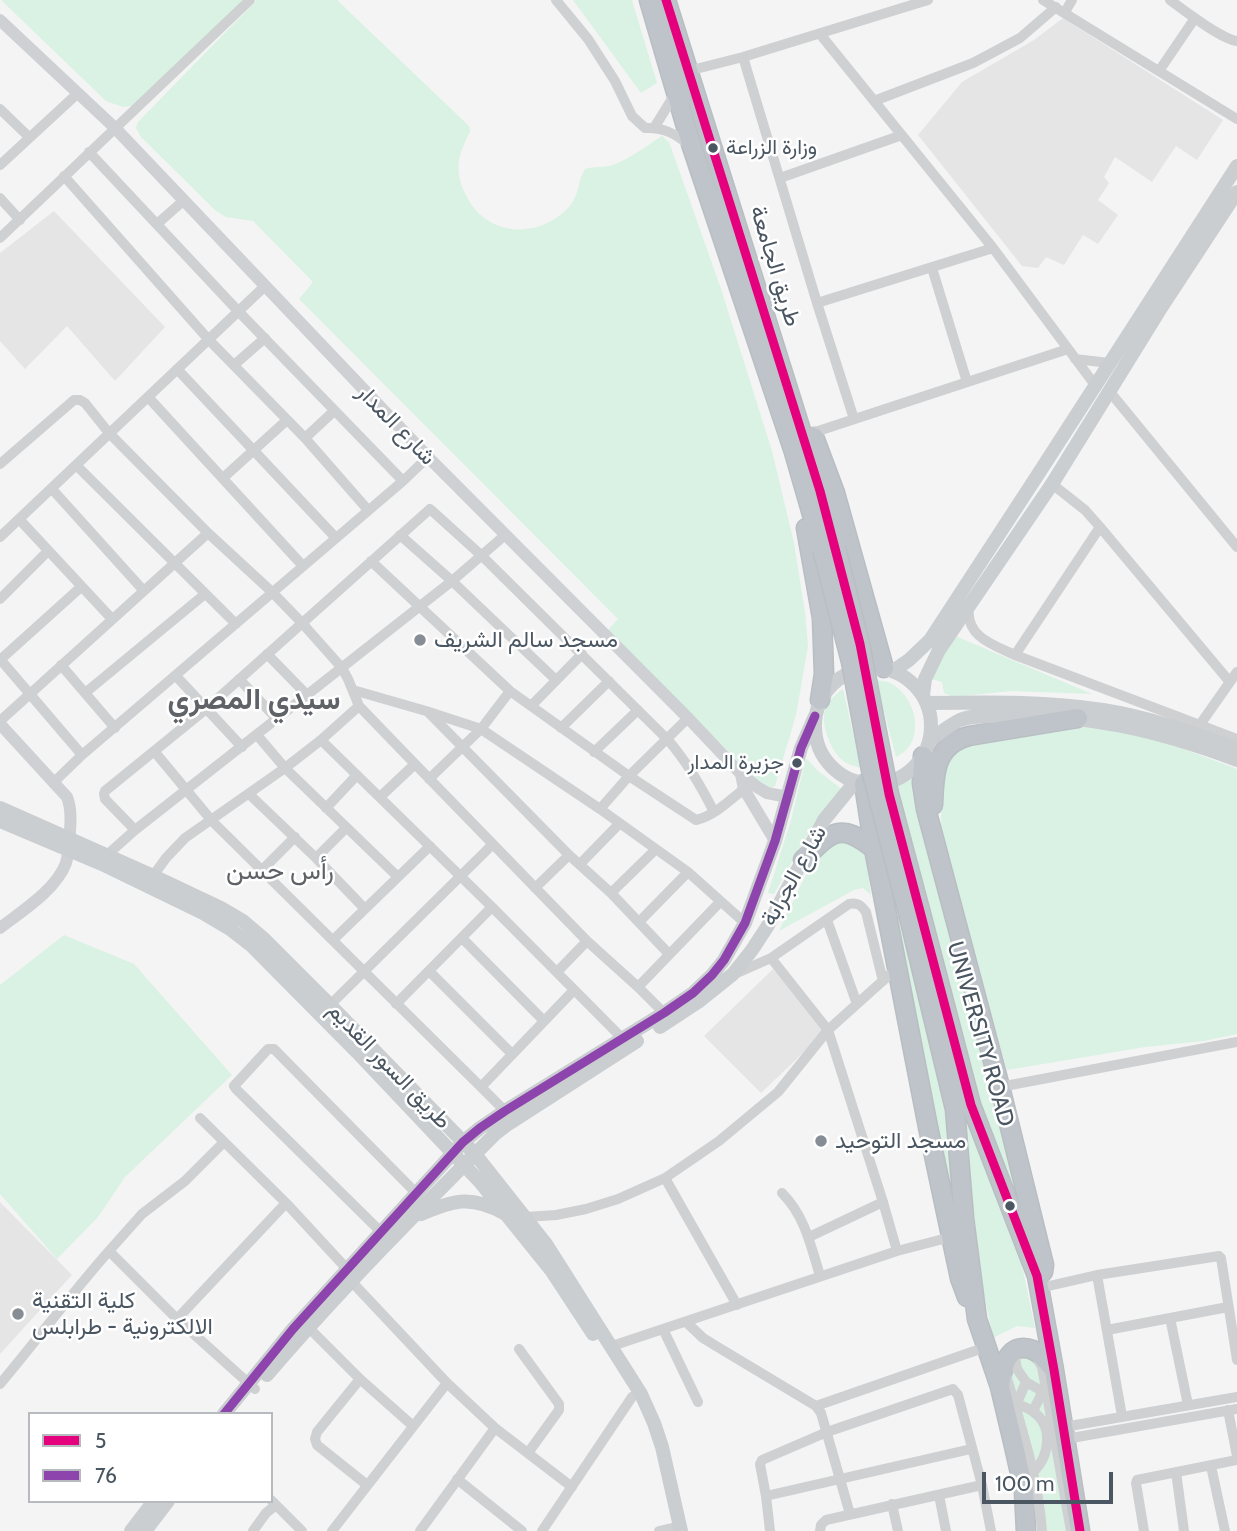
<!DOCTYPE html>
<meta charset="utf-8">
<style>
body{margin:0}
#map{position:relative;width:1237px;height:1531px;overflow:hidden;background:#f4f4f4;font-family:Cabin,sans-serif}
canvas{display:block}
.legend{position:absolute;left:28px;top:1412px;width:245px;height:91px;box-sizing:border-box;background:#fff;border:2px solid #b7bbc0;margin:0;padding:9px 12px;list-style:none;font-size:21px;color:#4a5661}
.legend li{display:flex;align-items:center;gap:14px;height:35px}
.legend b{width:35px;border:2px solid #b7bbc0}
.scale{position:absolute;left:982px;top:1472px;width:131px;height:32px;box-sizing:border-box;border:4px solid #4a5661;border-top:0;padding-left:9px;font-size:21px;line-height:24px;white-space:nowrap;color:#4a5661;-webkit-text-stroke:5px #fff;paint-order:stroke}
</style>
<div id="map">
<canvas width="1237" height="1531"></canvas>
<ul class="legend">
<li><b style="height:9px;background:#e5007d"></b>5</li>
<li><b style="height:9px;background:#8e44ad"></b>76</li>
</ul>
<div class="scale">100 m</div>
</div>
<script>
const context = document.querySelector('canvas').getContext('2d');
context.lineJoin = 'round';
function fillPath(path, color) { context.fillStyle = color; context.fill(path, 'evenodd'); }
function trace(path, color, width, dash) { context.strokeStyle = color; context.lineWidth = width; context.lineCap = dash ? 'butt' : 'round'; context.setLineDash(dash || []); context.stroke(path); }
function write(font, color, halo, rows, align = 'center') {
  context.font = font + ' Cabin,Vazirmatn,sans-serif'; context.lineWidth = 5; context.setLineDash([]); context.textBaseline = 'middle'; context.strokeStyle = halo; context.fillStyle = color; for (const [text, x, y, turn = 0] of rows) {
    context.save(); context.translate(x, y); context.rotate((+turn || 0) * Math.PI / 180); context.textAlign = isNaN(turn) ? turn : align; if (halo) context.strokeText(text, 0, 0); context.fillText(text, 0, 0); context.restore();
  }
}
const education = new Path2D(`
 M1063,18L1223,120L1197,160L1176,146L1152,182L1115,157L1104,177L1109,183L1098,200L1118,215L1098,244L1083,235L1064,265L1046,257L1038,268L1022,266L918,135L962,82L1034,40Z
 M54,211L165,327L115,381L67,326L25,369L0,341V253Z
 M773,969L828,1029L761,1093L704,1036Z
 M0,1202L72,1275L0,1354Z`);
const green = new Path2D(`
 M1,0H244L139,105L123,107L106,101Z
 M257,0H337L469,126L470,132L468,135C465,143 460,152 459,161C457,173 461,187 467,197C486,235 534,239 564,212C581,197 576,184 585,169C595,166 604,168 613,165C630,159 646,146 662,136L669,142L721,289L772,451L794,543L805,612L808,646L796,715L775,786L768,789L762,785L607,631L618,619L299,299L313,282L253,221L226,217L216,211L141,137L136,128L138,122Z
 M573,0H632L657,83L641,93Z
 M953,635L1092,694L1012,691L953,697L944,693L942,682L931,679Z
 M876,680C882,681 887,681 892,684C918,699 926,744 896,757Z
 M843,689L861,768C854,766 846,764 841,759C831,750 823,729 824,716C824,705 834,695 843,689Z
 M1090,727C1141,731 1189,751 1237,769V1034L1204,1041L1145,1047L1007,1070L962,914L941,831V795L943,763L962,746L1050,730Z
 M806,758L818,771L843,790C815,813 793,862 774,894L768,893L791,820Z
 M912,777L966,978L1029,1239L973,1099L895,785Z
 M875,794L950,1104L964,1270L887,882Z
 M830,836L864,843L871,895L863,888L854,890L779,931L817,851Z
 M64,935L134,964L232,1075L125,1177L98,1217L57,1259L0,1194V985Z
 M966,1121L1021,1261L1035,1328L1017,1326L993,1338L975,1249Z
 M1028,1357L1038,1361L1067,1531H1041L1007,1376L1016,1358Z`);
const street = new Path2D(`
 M556,0L588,39L615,81L632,116L645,128C663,127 676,134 689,145
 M1043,0L1237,119
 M1170,0C1185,11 1221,39 1237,41
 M1065,12L1072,0
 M820,34L993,248L1095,385
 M743,57L817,303L854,419
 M688,71L743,57L928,0
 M1159,71L1195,18
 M874,101L973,63L1020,38L1056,7
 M0,109L29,137
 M654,128L675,94
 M89,152L239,312L403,481
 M0,165L78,93
 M64,176L209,340L305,438L368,510
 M780,178L902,135
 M0,198L20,220
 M157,224L183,201
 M0,238L250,0
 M932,268L967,382
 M817,303L993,248
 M1075,359L1109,363
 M234,365L265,338
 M177,369L336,538
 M1110,392L1237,547
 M148,397L303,566
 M809,434L1068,349
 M305,438L334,411
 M0,464L74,400H80L85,403L109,433L208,533L272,592L302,623L342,668L348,679L359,706L415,764L587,941L638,987L664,1013
 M76,465L236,624
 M223,478L287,420
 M1052,484L1085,510L1100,527
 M52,489L144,591
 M19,519L112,619
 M400,535L452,581L556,680
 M0,537L264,287
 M371,561L510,691L629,776L696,820C714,816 730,800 744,789
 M0,599L48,551
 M969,607C965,637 994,645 1015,655L1237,739
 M267,654L308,696
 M1015,655L1100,527L1229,681
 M0,659L82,755
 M1,659L81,587
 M61,665L115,728
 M176,676L242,747
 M239,679L277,719
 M353,690L426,711L481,729L600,809L688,872L745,923
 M85,693L205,594
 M531,706L582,654
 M428,712L569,855L611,893L669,954
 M0,721L208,533
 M1196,727L1199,726L1237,672
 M561,728L609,681
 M257,735L285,768L398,877
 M321,740L492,907L623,1039
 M154,751L212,821L481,1087L574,990
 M594,752L638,710
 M429,779L481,729L510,691
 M53,783L82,755L403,481L428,457
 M249,794L316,858L365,909
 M380,797L415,764
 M326,808L357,775
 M600,809L629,776L688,718
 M135,830L105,799L104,794L105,791L206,709L430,509L482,556L668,740C687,762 701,786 714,812
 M107,855L135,830L452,581L504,536
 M316,858L346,828
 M580,864L619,824
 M262,870L295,837
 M153,876L166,858L185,838L285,768L321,740L359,706
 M535,888L569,855
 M611,893L656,849
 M827,920L857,1004
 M639,922L688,872
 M462,938L544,1021
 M333,940L430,846
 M771,958L828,1030L883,1202L897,1251
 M429,971L512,1054
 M557,972L587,941
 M737,973L771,958L849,904C857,902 861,905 866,912L883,981
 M638,987L720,902
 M396,1004L492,907
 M330,1005L493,844
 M481,1087L505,1111
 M1000,1087L1237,1042
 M200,1118L286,1203L347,1269L351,1281L447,1383L495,1428L572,1487
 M665,1178L737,1305
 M782,1193C805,1216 811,1246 820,1276
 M526,1217L556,1215L586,1209L618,1199L665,1178L719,1141L778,1092L828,1030L897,968
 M381,1232L236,1089L234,1086L268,1049H274L417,1194
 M809,1237L883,1202
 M109,1251L142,1214L185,1181L224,1142
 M1097,1275L1122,1416
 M1040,1288L1097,1275L1219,1256L1221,1258L1237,1360
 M1170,1318L1188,1405
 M177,1319L286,1203
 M686,1322L703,1338L716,1346L816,1406L821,1413L850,1514
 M308,1327L360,1379L413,1426
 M663,1329L698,1402
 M1107,1330L1228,1307
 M612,1346L897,1251L951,1237
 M519,1349L559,1404V1410L528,1453
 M1014,1352L1017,1369L1026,1382L1017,1403C1021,1406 1028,1408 1032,1411C1054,1425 1050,1456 1033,1472
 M1038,1360L1042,1367L1071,1531
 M1006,1375C1021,1426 1038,1477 1042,1531
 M360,1379L317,1432L315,1439L317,1445L367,1485
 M1026,1382L1040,1390L1042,1393L1033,1411
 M0,1384C37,1340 71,1294 109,1251L177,1319L255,1389
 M816,1406L986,1347
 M1228,1410L1237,1456
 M1064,1427L1237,1397
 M1066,1439L1237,1409
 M1211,1466L1225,1531
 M1176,1472L1184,1531
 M457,1479L522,1531
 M939,1495L946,1531
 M766,1496L971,1449
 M271,1500L302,1531
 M892,1504L898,1531
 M253,1531L266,1513L276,1505
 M332,1531L447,1383
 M420,1531L495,1428
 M542,1531L632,1397
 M659,1531L672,1528
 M770,1531L766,1496L760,1464L762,1460L827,1432L953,1389L958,1395L982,1485
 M820,1531L821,1525L826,1520L982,1485L991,1531
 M1144,1531L1136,1483L1137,1480L1237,1460`);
const secondary = new Path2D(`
 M0,20L115,128L428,457L688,718L741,774L757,787L767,793L788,797
 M0,724L67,797C71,807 71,819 70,830C70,841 69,852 66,863C56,890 22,911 0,928
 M741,774L744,789L775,841`);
const primary = new Path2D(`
 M815 726a58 58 0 1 1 116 0a58 58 0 1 1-116 0Z
 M893,671L909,660L930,640L1037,476L1237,166
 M923,695L925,679L939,650L1052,484L1159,311L1237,192
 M927,703C986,702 1045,701 1103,710C1148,717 1194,733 1237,749
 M929,741C939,734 949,725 960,720C972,715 989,716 1002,716C1085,713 1160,731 1237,760
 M0,808L153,876L221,908L243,921L263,938L330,1005L475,1154L546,1244L641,1394L654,1423L662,1447L681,1531
 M0,821L102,864L203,913L230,929L252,946L357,1052L481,1183L551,1270L593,1334
 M660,1027L698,1002L733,974L752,950L767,927L824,820L855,782
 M421,1214C454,1200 471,1195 504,1213
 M267,1375C339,1291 417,1212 495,1134L508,1124L637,1041
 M224,1414L293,1329L463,1142L480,1128L505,1111L664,1013L693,993L712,975L724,960L745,923L775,841L801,748L815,716
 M131,1531L154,1501
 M145,1531L168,1501`);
const highway = new Path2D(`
 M649,0L692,147L794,452L822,549
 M666,0L820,491L836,548
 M814,437L835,493L884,668
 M806,528L822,618L824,674L820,700
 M923,756L922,783L926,809L1000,1087L1044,1265L1043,1272
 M864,784L874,849L928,1127L960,1278L967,1297
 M933,805C934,775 934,745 969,736L1078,718
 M803,860C831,832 840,821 874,849
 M921,914L971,1105L1037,1276L1054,1370L1080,1531
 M909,917L955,1109L964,1218L977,1319L1000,1387L1014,1446L1024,1491L1026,1531
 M1000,1386C1002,1368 1008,1340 1033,1350C1042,1354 1048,1363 1054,1370`);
const highwayBridge = new Path2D(`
 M836,548L860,644L889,794L921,914
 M822,549L851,662L871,770L909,917`);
const bus1 = new Path2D(`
 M666,0L820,491L860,644L889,794L971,1105L1037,1276L1054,1370L1080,1531`);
const bus2 = new Path2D(`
 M224,1414L293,1329L463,1142L480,1128L505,1111L664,1013L693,993L712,975L724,960L745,923L775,841L801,748L815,716`);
const markers = [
 [713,148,6,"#4a5661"],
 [420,640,7,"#868d94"],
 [797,763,6,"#4a5661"],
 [821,1141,7,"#868d94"],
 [1010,1206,6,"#4a5661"],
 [18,1314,7,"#868d94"]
];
const busNames = [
 ["وزارة الزراعة",726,148],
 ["جزيرة المدار",784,763,"right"]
];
const streetNames = [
 ["طريق الجامعة",775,266,73],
 ["شارع المدار",396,425,46],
 ["شارع الجرابة",794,876,-61],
 ["UNIVERSITY ROAD",980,1034,74],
 ["طريق السور القديم",389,1066,46]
];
const poiNames = [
 ["مسجد سالم الشريف",434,640],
 ["مسجد التوحيد",835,1141],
 ["كلية التقنية",32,1301],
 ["الالكترونية - طرابلس",32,1327]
];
const quarterNames = [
 ["رأس حسن",280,871]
];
const districtNames = [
 ["سيدي المصري",254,700]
];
fillPath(education, '#e6e5e6');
fillPath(green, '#d9f2e3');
trace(highway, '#b9bec3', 21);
trace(street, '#ced0d2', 10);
trace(secondary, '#ced0d4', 12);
trace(primary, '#caced1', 14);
trace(highway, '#bec4c9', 18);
trace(highwayBridge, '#b9bec3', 21, []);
trace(highwayBridge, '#bec4c9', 18);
trace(bus1, '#e5007d', 9);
trace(bus2, '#8e44ad', 9);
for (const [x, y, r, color] of markers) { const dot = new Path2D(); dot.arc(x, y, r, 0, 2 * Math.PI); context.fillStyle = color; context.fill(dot); trace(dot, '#fff', 2.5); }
write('21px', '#4a5661', '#fff', busNames, 'left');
write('23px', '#4a5661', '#fff', streetNames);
write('23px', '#4a5661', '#fff', poiNames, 'left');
write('26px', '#5f6368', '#fff', quarterNames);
write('bold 30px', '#5f6368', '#fff', districtNames);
</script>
